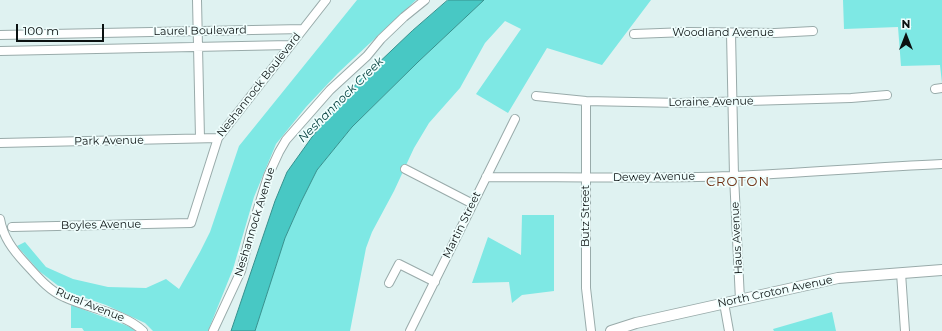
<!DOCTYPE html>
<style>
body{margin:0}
#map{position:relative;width:942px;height:331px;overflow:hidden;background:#dff2f1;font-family:Montserrat,sans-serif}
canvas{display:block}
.north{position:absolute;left:886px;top:16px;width:40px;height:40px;-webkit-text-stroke:3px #effefd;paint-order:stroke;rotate:0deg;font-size:11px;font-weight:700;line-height:16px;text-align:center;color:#0b1111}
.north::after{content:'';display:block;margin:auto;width:14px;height:18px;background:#0b1111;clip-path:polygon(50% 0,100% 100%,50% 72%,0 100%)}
.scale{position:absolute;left:16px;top:24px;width:88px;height:18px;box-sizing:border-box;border:2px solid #0b1111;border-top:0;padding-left:5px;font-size:12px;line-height:14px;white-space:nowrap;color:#0b1111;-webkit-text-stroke:3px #effefd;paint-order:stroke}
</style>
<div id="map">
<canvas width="942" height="331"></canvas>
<div class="north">N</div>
<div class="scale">100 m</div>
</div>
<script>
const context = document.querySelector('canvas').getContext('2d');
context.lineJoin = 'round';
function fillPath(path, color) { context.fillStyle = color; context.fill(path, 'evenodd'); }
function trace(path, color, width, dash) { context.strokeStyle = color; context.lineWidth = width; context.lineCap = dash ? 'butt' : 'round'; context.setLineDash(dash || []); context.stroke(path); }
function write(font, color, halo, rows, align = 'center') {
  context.font = font + ' Montserrat,sans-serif'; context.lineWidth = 3.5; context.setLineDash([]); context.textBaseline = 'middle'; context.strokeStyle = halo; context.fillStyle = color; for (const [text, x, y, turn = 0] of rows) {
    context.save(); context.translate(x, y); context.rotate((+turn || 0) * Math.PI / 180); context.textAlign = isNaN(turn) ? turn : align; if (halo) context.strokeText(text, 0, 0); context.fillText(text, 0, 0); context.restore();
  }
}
const green = new Path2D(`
 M357,0H416L338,73L306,107L276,144L254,197L233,269L208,331H153L145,323L106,305L65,291L39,271L17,246L25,242L46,267L73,279L108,287L146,288L166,279L179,289L200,252L210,232L239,146Z
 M484,0H651L602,65L547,48L508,113L476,94L521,29L505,21L485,43L460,88L429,123L414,148L394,191L372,232L366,248L350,331H255L285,238L301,202L317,170L352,127L418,62Z
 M843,0H942V83L940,65L901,66L898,27L844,29Z
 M522,215H554V291L522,295L512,303L509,282L472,283L488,237L521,255Z
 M71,305L128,326L136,331H84L82,328H71Z
 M832,312L836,331H774L773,329Z`);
const water = new Path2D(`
 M448,0H484L418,62L352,127L317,170L301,202L285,238L255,331H231L275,201L287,172L312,137L351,89L412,31Z`);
const minor = new Path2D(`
 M197,0L200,138
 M731,33L734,176L740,300
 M634,34L687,32L775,33L813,31
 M0,35L303,29
 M0,51L290,45
 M935,89L942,88
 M536,96L586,101L680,103L851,98L887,95
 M586,101V288L591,331
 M0,143L218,138
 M405,169L473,204
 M486,177C569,177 651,179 734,176C803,173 873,167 942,164
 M0,219C3,237 13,250 25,263C37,276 48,290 64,297C89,309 123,312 143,331
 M12,227L191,223L218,138L326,0
 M901,273L905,331
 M389,283L399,264L435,282
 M724,303L729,331
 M213,331L241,271L251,231L268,176L279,152L286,140L330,90L367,56L381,39L404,17L425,0
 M410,331L515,119`);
const major = new Path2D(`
 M611,331L636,323L838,278L942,270`);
const streetNames = [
 ["Laurel Boulevard",200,31,-1],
 ["Woodland Avenue",723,33],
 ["Neshannock Boulevard",259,85,-52],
 ["Loraine Avenue",711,102,-1],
 ["Park Avenue",109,141,-1],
 ["Dewey Avenue",654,177,-1],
 ["Butz Street",586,216,-90],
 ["Neshannock Avenue",255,222,-73],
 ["Boyles Avenue",101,225,-1],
 ["Martin Street",462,225,-64],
 ["Haus Avenue",737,238,-93],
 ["North Croton Avenue",775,292,-12],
 ["Rural Avenue",90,305,22]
];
const waterNames = [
 ["Neshannock Creek",341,100,-45]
];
const quarterNames = [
 ["CROTON",738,182]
];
fillPath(green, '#7ee8e4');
fillPath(water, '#48c8c4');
trace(water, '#36918e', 1);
trace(minor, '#99abaa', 10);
trace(major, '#99abaa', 12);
trace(minor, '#fff', 8);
trace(major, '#fff', 10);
write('11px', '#0b1111', '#effefd', streetNames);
write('italic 12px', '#094442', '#effefd', waterNames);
context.letterSpacing = '1px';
write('13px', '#6c2c0e', '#effefd', quarterNames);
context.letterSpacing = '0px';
</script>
